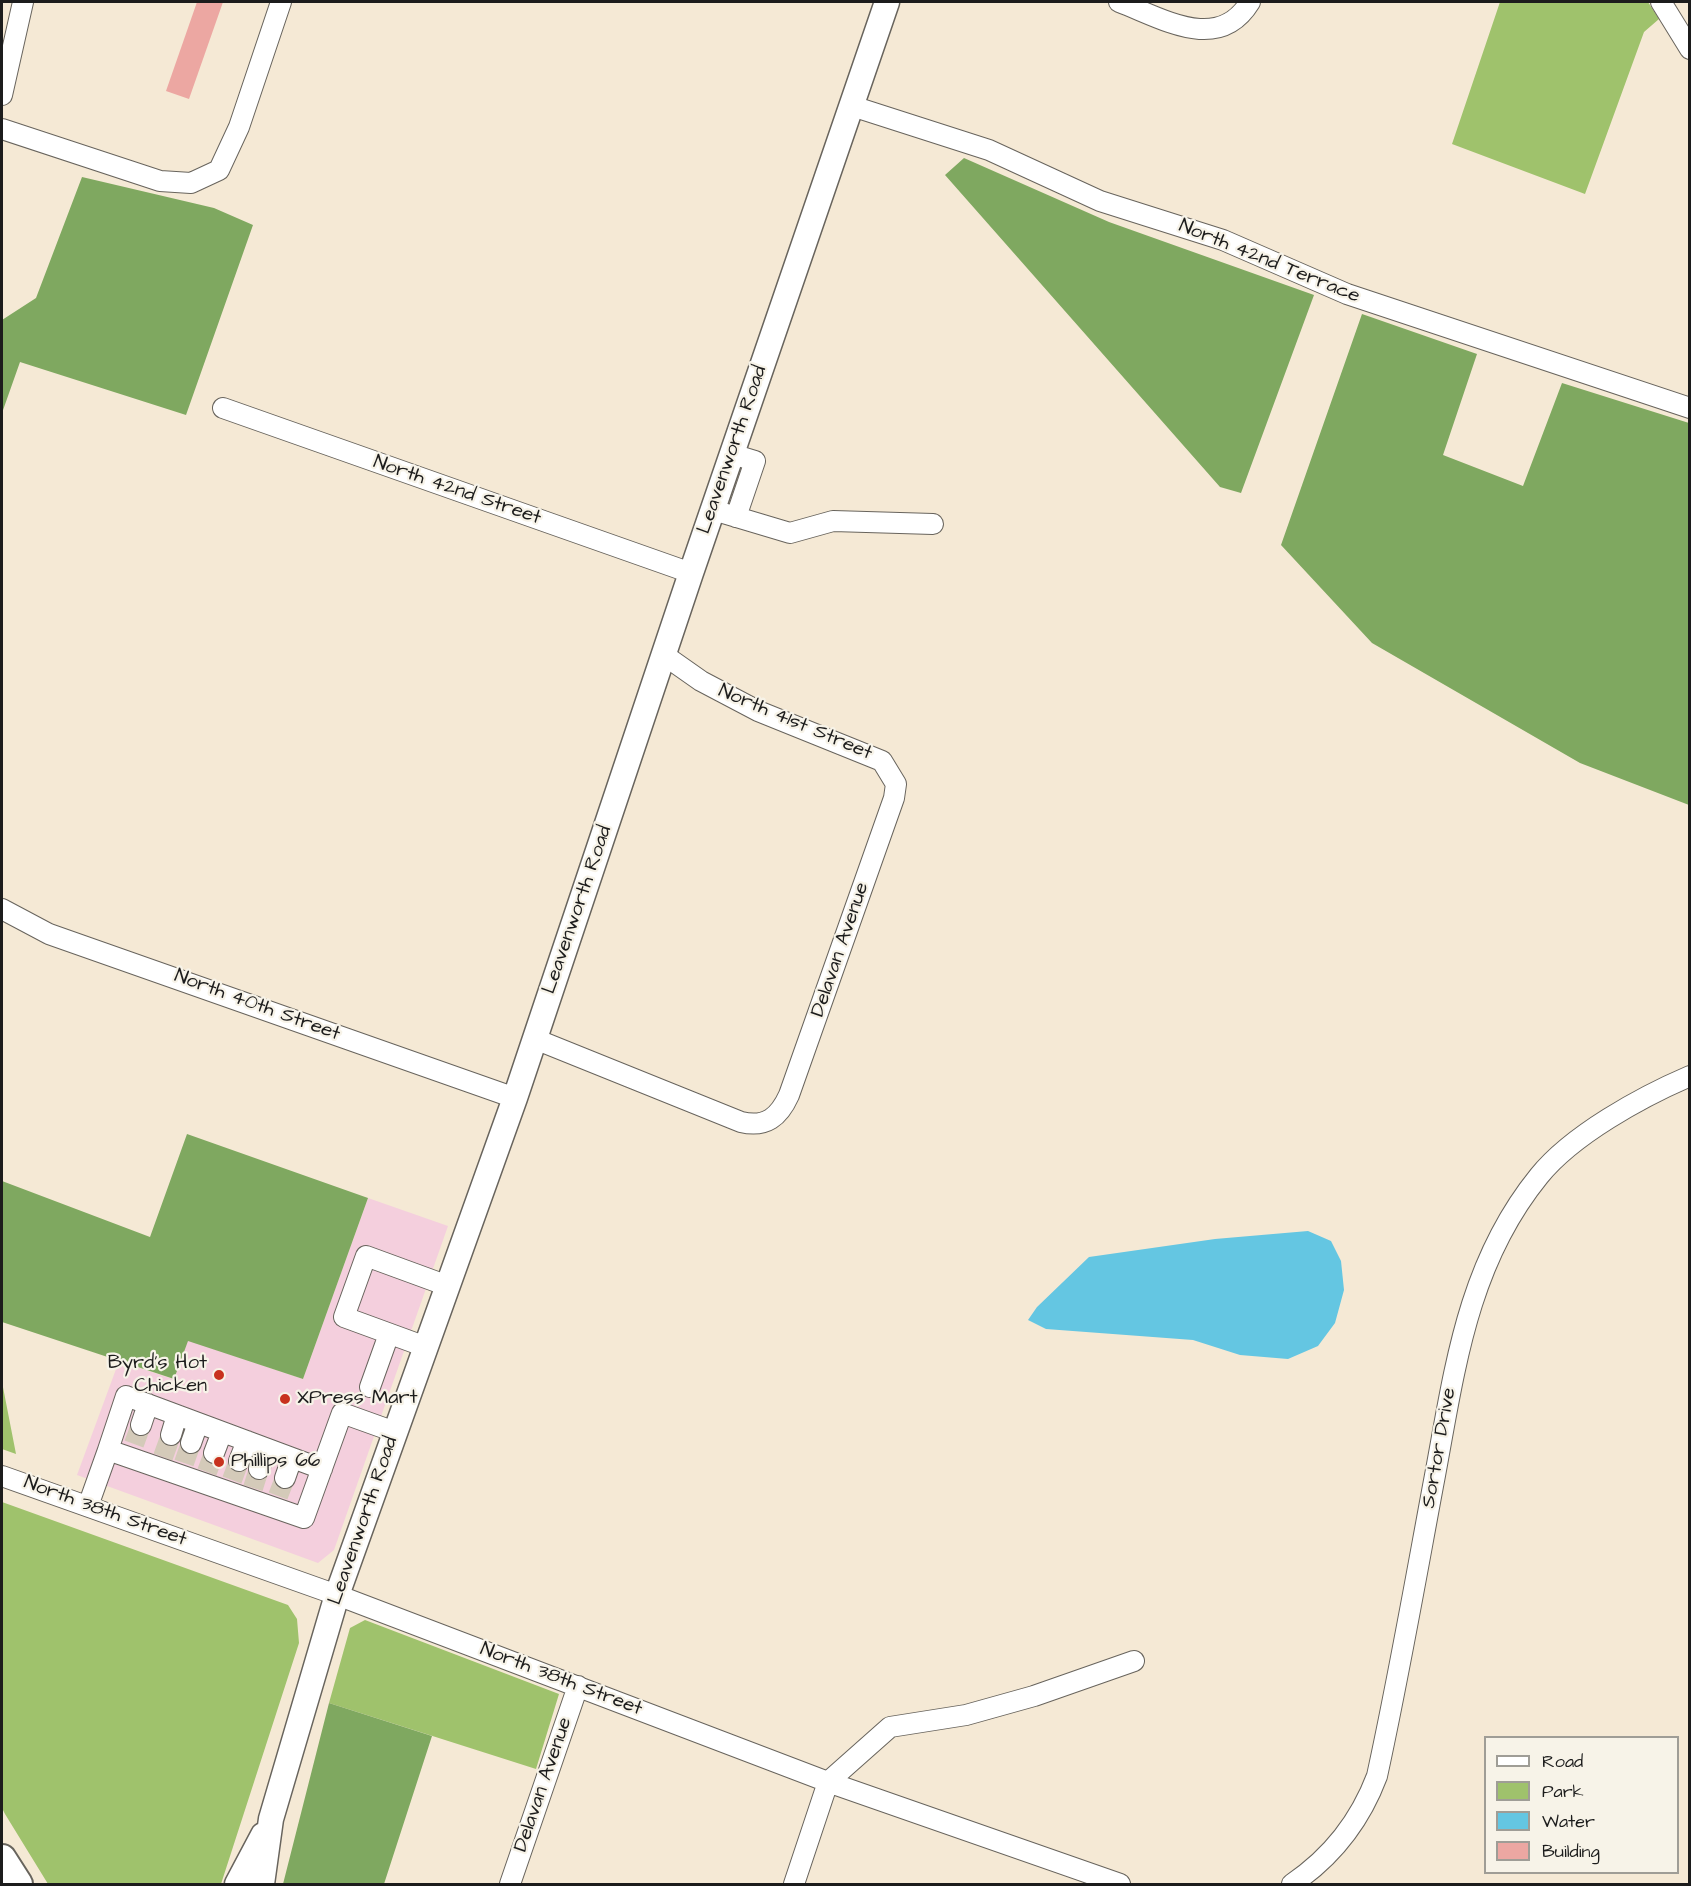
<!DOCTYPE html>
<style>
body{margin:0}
#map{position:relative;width:1691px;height:1886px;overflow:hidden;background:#f5e9d5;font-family:"Architects Daughter",sans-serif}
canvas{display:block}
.frame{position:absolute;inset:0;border:3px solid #1c1c1c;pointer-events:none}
.legend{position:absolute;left:1484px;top:1736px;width:195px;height:138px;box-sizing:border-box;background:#f7f3e8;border:2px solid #9f9d96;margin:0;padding:8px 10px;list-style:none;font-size:18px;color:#1c1c1c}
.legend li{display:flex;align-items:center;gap:12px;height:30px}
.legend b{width:30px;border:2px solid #9f9d96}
</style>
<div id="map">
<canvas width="1691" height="1886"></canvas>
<div class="frame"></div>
<ul class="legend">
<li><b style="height:8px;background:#fff"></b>Road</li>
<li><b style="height:16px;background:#9fc26c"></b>Park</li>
<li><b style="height:16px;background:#64c6e2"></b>Water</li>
<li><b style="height:16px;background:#eca7a2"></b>Building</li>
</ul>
</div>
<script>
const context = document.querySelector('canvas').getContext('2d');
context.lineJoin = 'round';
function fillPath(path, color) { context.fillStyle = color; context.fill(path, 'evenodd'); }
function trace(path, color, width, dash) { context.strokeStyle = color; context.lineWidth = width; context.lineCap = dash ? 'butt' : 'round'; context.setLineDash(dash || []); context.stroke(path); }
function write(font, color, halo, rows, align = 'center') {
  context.font = font + ' "Architects Daughter",sans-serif'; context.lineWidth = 4.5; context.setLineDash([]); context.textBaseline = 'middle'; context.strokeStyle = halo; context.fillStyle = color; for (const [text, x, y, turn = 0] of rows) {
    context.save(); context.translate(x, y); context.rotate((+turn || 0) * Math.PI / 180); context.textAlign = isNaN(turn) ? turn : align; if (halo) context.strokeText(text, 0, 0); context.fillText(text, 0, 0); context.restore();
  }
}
const built = new Path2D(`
 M368,1198L448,1226L334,1550L318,1563L77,1475L119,1361L173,1379L187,1340L303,1379Z`);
const green = new Path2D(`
 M1500,2H1648L1659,19L1644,32L1585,194L1452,144Z
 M2,1382L16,1454L2,1449Z
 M2,1502L288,1605L297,1619L299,1643L221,1884H48L5,1814L2,1808Z
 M365,1620L559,1694L536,1769L329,1703L350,1628Z`);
const forest = new Path2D(`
 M964,158L1109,222L1314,295L1241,493L1220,487L945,175Z
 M82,177L214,208L253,225L186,415L20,362L2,413V320L36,298Z
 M1362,314L1477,354L1443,455L1523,486L1562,383L1689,423V805L1580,763L1372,643L1281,545Z
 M187,1134L368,1198L303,1379L188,1341L174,1379L2,1322V1181L150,1237Z
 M329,1703L432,1736L384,1884H283Z`);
const water = new Path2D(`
 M1308,1231L1331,1241L1341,1261L1344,1290L1335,1323L1318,1346L1288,1359L1240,1355L1193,1340L1046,1329L1028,1320L1037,1307L1089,1257L1215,1239Z`);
const building = new Path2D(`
 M197,2H223L189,99L166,91Z`);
const minorTunnel = new Path2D(`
 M134,1444L141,1425
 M163,1457L171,1435
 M184,1463L191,1443
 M207,1472L214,1453
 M232,1480L239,1461
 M253,1488L259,1469
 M278,1496L285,1478`);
const minor = new Path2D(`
 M1119,2C1162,18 1218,54 1250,2
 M1661,2L1690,49
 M2,95L23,2
 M852,106L989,150L1100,201L1223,240L1347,294L1690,408
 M2,129L160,181L191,183L219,170L239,127L281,2
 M223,408L691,573
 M732,454L755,461L736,517
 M713,510L790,533L833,521L933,524
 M2,909L49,934L515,1098
 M535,1039L741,1122C766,1128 779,1117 789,1095L894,798L896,784L882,761L758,711L701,681L664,655
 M426,1347L344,1317L366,1256L448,1286
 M370,1387L389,1334
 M141,1425L148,1404
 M171,1435L177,1415
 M191,1443L198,1423
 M108,1450L126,1396L322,1469
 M214,1453L222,1432
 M239,1461L247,1441
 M259,1469L267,1449
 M2,1476L337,1595L828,1782L1120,1884
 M285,1478L292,1458
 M88,1506L108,1450L304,1518L342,1413L395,1432
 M510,1884L578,1686
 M794,1884L828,1782L890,1727L966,1715L1034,1696L1134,1661
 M1292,1884C1332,1857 1360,1821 1377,1776C1398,1680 1415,1583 1433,1486C1454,1376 1465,1267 1539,1176C1572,1135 1641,1097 1690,1076`);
const major = new Path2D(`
 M237,1884L263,1835
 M262,1884L271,1819L337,1595L515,1098L691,573L887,2`);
const highway = new Path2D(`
 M2,1859L18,1884`);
const markers = [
 [219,1375,6,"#c8321e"],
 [285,1399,6,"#c8321e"],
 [219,1462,6,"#c8321e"]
];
const streetNames = [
 ["North 42nd Terrace",1269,262,22],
 ["Leavenworth Road",733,450,-71],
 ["North 42nd Street",457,491,19],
 ["North 41st Street",795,723,23],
 ["Leavenworth Road",578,910,-71],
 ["Delavan Avenue",841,950,-71],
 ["North 40th Street",257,1006,20],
 ["Sortor Drive",1440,1448,-80],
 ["North 38th Street",105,1512,20],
 ["Leavenworth Road",364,1521,-71],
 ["North 38th Street",561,1680,21],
 ["Delavan Avenue",544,1785,-71]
];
const poiNames = [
 ["Byrd's Hot",207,1364,"right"],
 ["Chicken",207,1387,"right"],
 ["XPress Mart",297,1399],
 ["Phillips 66",231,1462]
];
fillPath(built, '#f4cfdd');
fillPath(green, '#9fc26c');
fillPath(forest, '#7fa860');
fillPath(water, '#64c6e2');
fillPath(building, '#eca7a2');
trace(minorTunnel, '#d4cab9', 20, [20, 10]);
trace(minor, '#68645d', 22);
trace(major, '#68645d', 27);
trace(highway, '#68645d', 32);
trace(minor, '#fff', 20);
trace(major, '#fff', 24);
trace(highway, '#fff', 28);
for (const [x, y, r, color] of markers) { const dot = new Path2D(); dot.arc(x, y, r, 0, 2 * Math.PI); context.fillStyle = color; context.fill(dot); trace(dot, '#f7f3e8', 2); }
write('20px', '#1c1c1c', '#f7f3e8', streetNames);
write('20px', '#1c1c1c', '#f7f3e8', poiNames, 'left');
</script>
